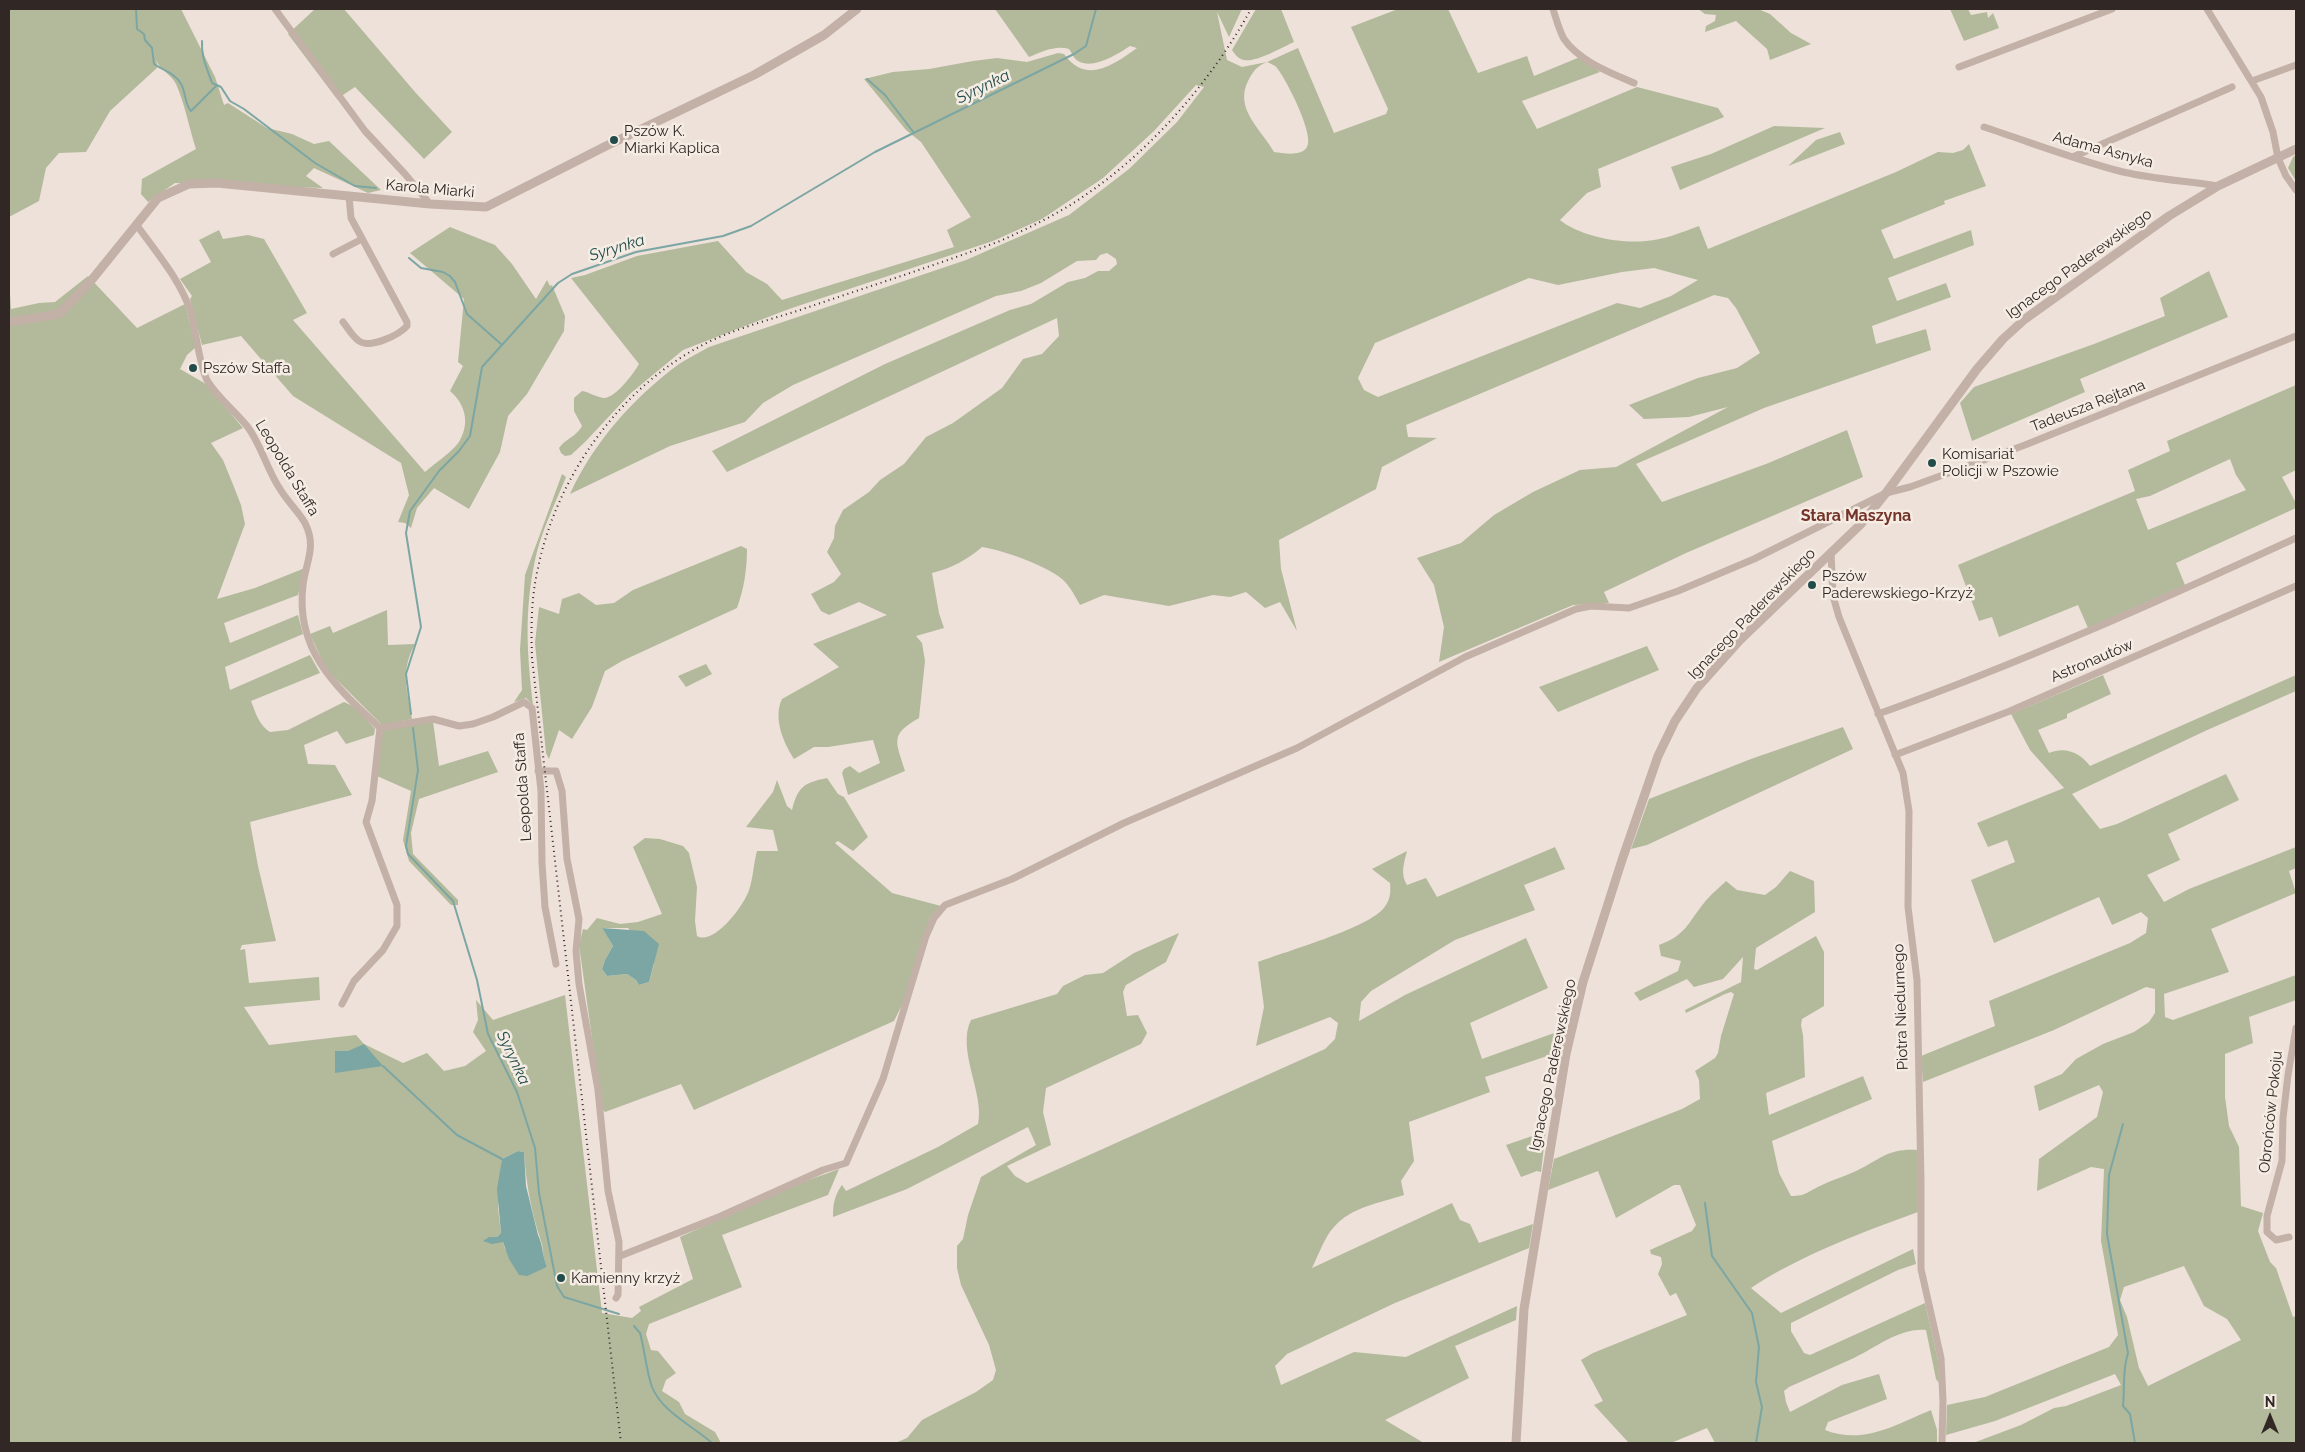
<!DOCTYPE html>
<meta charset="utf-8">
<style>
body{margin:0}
#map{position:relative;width:2305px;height:1452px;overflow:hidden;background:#ede1d9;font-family:Raleway,sans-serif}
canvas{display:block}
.frame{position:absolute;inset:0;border:10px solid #312826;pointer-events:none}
.north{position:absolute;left:2245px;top:1392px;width:50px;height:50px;-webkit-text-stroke:4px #f5ece4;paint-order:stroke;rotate:0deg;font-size:14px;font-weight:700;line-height:20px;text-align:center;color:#312826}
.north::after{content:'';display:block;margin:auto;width:18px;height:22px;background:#312826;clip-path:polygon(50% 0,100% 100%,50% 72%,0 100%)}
</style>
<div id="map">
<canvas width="2305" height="1452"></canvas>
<div class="frame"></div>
<div class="north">N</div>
</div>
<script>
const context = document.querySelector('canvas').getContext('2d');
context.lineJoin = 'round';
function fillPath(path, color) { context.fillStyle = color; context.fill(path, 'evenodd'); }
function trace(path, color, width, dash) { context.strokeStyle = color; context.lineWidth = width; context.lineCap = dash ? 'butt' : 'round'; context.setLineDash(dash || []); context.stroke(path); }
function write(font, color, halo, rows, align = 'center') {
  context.font = font + ' Raleway,sans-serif'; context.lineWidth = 5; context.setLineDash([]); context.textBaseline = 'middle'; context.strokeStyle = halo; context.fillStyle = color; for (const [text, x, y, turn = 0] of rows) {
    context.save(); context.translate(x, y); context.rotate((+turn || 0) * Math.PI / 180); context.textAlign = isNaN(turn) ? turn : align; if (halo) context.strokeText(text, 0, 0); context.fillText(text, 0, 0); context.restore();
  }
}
const green = new Path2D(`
 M9,9H181L215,77L224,105L228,103L267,128L292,134L314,144L329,141L381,190L368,193L314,168L306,176L323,188L175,183L148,202L141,194L142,179L196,149C189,128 185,104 176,84C171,74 160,70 156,60L158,67L110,111L86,152L59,153L46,168L39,201L9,217Z
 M315,9H344L415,92L452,132L424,159L355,87L337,99L288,34Z
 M995,9H1242L1229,37L1217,12L1227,60L1242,67L1267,62L1298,48L1334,133L1386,114L1388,109L1351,27L1398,9H1448L1478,73L1527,56L1534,76L1580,57L1600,72L1522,101L1537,129L1637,87L1718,108L1724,117L1598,169L1601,187L1587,193L1560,220C1579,236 1621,244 1646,241C1663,240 1683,232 1699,226L1708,249L1896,172L1938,152L1953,153L1963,150L1969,144L1986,186L1944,201L1945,204L1881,230L1894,259L1971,230L1974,245L1888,278L1897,301L1946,283L1951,297L1872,326L1876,344L1926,329L1931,350L1764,408L1636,464L1662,502L1766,464L1847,430L1863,477L1686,553L1604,592L1609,603L1573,605L1439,662L1444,627L1434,585L1417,558L1461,543L1494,515L1533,492L1580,470L1616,467L1728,407L1689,417L1644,419L1629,405L1698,378L1737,368L1760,353L1736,308L1728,298L1714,295L1406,425L1408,437L1437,438L1382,467L1376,489L1279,540L1281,569L1297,631L1280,602L1265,608L1246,592L1230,597L1213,595L1169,606L1104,595L1080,605C1075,596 1070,586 1062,579C1047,566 1003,550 982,547C967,560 952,568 932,573L939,613L944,628L916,636L922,643L925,661L919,718C889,735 896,741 905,771L848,795L842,773L844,769L850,766L859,773L880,763L873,740L828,747H814L794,759C783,742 773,718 782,699L839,667L813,644L887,615L859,602L829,615L821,611L811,594L834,582L841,574L827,552L834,538L835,526L843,510L869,492L880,480L904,464L926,437L953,423L1002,388L1023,359L1042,354L1059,336L1057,318L727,472L712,451L885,364L1010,310L1031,304L1068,282L1085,278L1098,271H1109L1117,264L1116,259L1107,253L1100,255L1096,260L1077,261L1041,283L1021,291L996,296L793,385L763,403L745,422L670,446L570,494C593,443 634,397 679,364C688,358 699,353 709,347L966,260L1069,215L1129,169L1177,122L1204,87L1196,85L1154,131L1103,178L1042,219L993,241L789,309L683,350L631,393L585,442L571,455L565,456L561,453L559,448C565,439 576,437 582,426L574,411V398L582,391C589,392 598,398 605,398C616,397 634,373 639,364L571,278L585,275L637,256L718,241L746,272L767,284L782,300L954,247L947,230L971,217L921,142L906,130L864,79L893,72L929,69L973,61L997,58L1027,62L1058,53L1064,54C1086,85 1113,65 1137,48L1130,46C1118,54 1093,70 1078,61C1074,59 1072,53 1069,49C1055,45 1042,52 1029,57ZM1267,62C1271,64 1275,65 1277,68C1286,79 1315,135 1307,147C1301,157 1283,153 1274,152C1261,129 1234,109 1248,81C1253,71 1257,66 1267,62ZM1654,268L1698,280L1671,296L1640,308L1617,303L1378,397L1364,390L1358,378L1375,343L1529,278L1558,285L1622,272Z
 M1256,9H1281L1294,42C1283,47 1255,63 1244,60C1238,59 1235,54 1232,50Z
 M1698,9H1758L1770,14L1791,33L1811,44L1770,60L1767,49L1736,21L1705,32L1706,26L1715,21L1716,15L1705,14Z
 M1950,9H1968L1971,15L1987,12L1988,18L1993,13L1999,28L1964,41Z
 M1774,126L1825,128L1680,190L1671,167L1711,154Z
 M1840,132L1845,144L1788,166L1816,140Z
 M2296,155V181L2288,168L2293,157Z
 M450,227L495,245L512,264L536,299L547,280L550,286L552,285L565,316L564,331L527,394L508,416L500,452L469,509L434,488L417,508L411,528L405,523L398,522L409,495L401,463L293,396L241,336L202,345L190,299L192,296L180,279L211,262L199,240L219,230L223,239L248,235L264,239L307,313L293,320L425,472C434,464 455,450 460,440C470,422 465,404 450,391L463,366L458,362L464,299L410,253Z
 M2209,271L2228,317L2080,379L2085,392L1972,441L1960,403L1974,387L2094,344L2165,316L2160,298Z
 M88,276L137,328L185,304L196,347L187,355L180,369L206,384L243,428L211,443L223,460L234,487L241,505L245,524L217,599L255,588L305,568L298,595L224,623L230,643L298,615L303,634L225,667L230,690L310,655L320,673L251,701C256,714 259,725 270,732L288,730L344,702L355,707L375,729L374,735L346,744L337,731L304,745L308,764L335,765L352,795L250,822L258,866L276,941L242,945L240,950L245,949L249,983L319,977L320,1000L244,1007L269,1045L356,1035L364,1044L403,1063L427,1053L444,1071L465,1066L486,1051L473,1032L478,1020L476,1000L493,1020L565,995L602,1313L632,1318L641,1311L639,1307L693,1279L680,1237L798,1184L839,1169L828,1195L722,1235L742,1287L649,1324L646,1334L651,1350L658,1351L676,1373L666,1380L662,1391L679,1402L685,1414L715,1432L721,1443H9V278L11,309L39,303L55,302ZM335,1051H348L335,1073ZM518,1151L524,1152C526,1182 531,1212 541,1241C544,1250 542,1256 547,1267L539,1270L505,1249L503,1242L489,1237H497L501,1233L498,1208L502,1159Z
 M2296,385V470L2282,477L2296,503V508L2176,563L2185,585L2088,628L2078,605L1999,637L1992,617L1979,621L1958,565L2135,491L2128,470L2170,451L2167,441ZM2230,459L2236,475L2246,490L2148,530L2136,499L2150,496Z
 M562,474L566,477C555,504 541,532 535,560C524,612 527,654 533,705L526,698L514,702L522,690L520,650L525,575Z
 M741,546L747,549C747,569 744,589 737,608L622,661L605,671L592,707L572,739L559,730L549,759L546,753L535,643L539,607L559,614L562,599L579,593L596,605L614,603L633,590Z
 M387,610L388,645L415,644C400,672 407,689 412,719L382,725L326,669L310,634L330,626L333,633Z
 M1647,646L1659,670L1558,712L1539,687Z
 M706,664L712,674L686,687L678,676Z
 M2103,675L2111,694L2067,714V718L2038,730L2049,753C2066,746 2080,753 2090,766L2296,675V691L2205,731L2072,794L2100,829L2117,824L2226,774L2239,800L2168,834L2180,860L2147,875L2164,902L2189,889L2296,847V868L2289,871L2296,893L2211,929L2229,972L2164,994L2165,1017L2173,1020L2296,975V1000L2249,1017L2253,1043L2225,1054V1097L2229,1126L2239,1147L2241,1206L2263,1213L2258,1231L2270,1262L2276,1268L2293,1317L2296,1316V1443H1973L2021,1425L2054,1408L2066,1406L2121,1385L2115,1374L1995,1421L1946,1435L1947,1405L1985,1397L2109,1347L2118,1335L2101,1241L2104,1169L2091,1167L2037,1191L2039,1159L2097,1117L2103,1092L2099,1085L2039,1111L2034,1086L2062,1074L2076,1059L2103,1044L2134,1032L2149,1022L2155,1013V989L2146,987L2054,1030L1923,1082L1921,1056L1995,1026L1989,1001L2130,943L2146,933L2148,918L2141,912L2112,925L2099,897L1994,943L1971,880L2015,862L2007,840L1988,847L1977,823L2064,788L2030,750L2011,714ZM2184,1266L2204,1306L2227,1319L2241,1340L2148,1386L2139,1368L2127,1317L2120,1300L2124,1287Z
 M433,721L439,766L488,751L498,772L419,799L411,833L413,854L458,900V905H451L409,861L403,840L411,791L377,776L382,730Z
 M1843,727L1853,749L1647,845L1631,849L1649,799L1751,759Z
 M827,778L838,794L844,797L868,837L853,851L838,841L835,843L892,893L941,906L930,918L905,999L894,1021L694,1110L681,1084L605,1112L602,1109L579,945L583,929L587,930L597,918L620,924L638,922L662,914L633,847L645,838L660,839L683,846L689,853L697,887L695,921L697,936C713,945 739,911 746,897C753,885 753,865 757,851H778L773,830L746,827L773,792L777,780L787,806L792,810C798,786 804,783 827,778ZM602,928H628L654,964L649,982L639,985L636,980L627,974L607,976L602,969L605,960L613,946Z
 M1555,847L1565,869L1524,885L1535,910L1455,940L1371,991L1361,1002L1359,1021L1405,995L1526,938L1548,988L1470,1023L1482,1059L1568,1028L1562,1051L1485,1077L1490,1092L1409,1122L1414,1161L1401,1181L1404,1195C1380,1203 1351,1207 1334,1227C1325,1236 1318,1256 1312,1268L1452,1203L1460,1220L1470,1224L1479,1243L1533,1224L1529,1248L1395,1303L1287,1354L1275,1366L1281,1385L1354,1352L1406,1357L1517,1306L1516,1320L1455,1346L1469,1378L1385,1420L1424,1443H895L907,1438L922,1420L976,1392L993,1380L996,1370L989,1345L961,1285L957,1268V1246L963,1239L968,1215L981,1177L1036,1145L1028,1127L907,1189L833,1217C833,1205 834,1196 842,1185L846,1191L938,1147L978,1124C985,1094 956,1050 971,1020L1057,994L1063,986L1085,975L1103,973L1134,953L1179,933L1166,962L1126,985L1123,992L1127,1016L1138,1015L1147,1033L1141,1044L1046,1088L1043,1112L1051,1145L1007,1166L1015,1176L1027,1183L1325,1049L1335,1039L1338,1023L1330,1017L1256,1046L1264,1007L1258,962C1287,951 1365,929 1383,909C1390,901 1391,893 1390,883L1372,869L1407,851C1404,863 1400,874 1407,885L1426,878L1437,897Z
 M1790,871L1814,881L1815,912L1756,948L1754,969L1757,970L1816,936L1824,952V1006L1802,1019L1801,1025L1803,1035L1805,1077L1766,1093L1769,1115L1863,1076L1872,1099L1772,1141L1779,1173L1791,1196C1806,1196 1807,1192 1820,1186C1831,1180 1844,1177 1856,1171C1881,1159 1888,1148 1918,1150V1212C1865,1231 1797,1257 1751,1288L1781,1313L1913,1249L1916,1264L1898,1270L1791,1323V1331L1804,1353L1810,1355L1925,1303L1938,1360L1939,1383L1936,1379L1926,1330C1899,1328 1877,1347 1854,1358C1832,1368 1811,1377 1789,1387L1784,1391L1786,1402L1790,1412L1842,1385L1879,1374L1887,1399L1828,1422L1825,1430C1863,1445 1895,1425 1931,1410L1937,1430V1443H1715L1707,1428L1671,1443H1625L1628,1442L1594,1405L1603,1401L1581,1360L1593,1353L1687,1315L1676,1293L1670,1296L1658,1274L1662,1264L1661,1257L1651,1254L1650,1250L1692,1231L1696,1225L1680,1185H1674L1616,1218L1598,1171L1548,1190L1554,1159L1682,1109L1700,1099L1699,1080L1695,1071L1715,1058L1718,1053L1721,1036L1734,994L1731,992L1725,994L1686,1013L1685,1010L1741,982L1743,957L1723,979L1694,987L1687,979L1640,1001L1634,993L1678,971L1681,961L1661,956L1659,945C1686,935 1687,924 1704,903C1710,895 1719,888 1726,881L1737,890L1765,895L1776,887Z
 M1548,1112L1541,1172L1537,1171L1521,1177L1506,1145L1538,1134Z`);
const water = new Path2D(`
 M602,928L644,931L659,944L649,982L639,985L636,980L627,974L607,976L602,969L605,960L613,946Z
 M364,1044L383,1066L335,1073V1051H348Z
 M518,1151L524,1152L526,1186L538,1235C543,1245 542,1255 547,1267L527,1276L519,1275L509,1259L503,1242L492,1244L483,1241L489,1237H497L501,1233L497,1189L502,1159Z`);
const stream = new Path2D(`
 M136,9L137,29L144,34L145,40L152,48L154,64C163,70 176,74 181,84C186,92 184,103 191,111L217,85
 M202,41C201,57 207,68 212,83L221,87L230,101L244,109L315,163L355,186L376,188
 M867,79L885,95L914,133
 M409,258L421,268L443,272L450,276L455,282L467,314L501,344
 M411,714L406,674L421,627L406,533L410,511L439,471L459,451L470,436L482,367L558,283L572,274L636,252L723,236L751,226L875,152L1074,54L1086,46L1096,9
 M413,728L418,770L406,846L408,854L453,901L477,980L488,1034L517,1092L535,1148L539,1193L557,1286L564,1297L619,1314
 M383,1066L457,1135L502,1159
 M2123,1124L2109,1175L2107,1234L2128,1353C2122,1371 2125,1387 2123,1406L2130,1414L2135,1443
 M1705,1203L1712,1256L1752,1313L1759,1347L1756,1382L1762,1407L1756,1443
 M634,1326L640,1333C645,1351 646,1370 652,1387C662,1412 693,1426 712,1443`);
const minor = new Path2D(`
 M275,9L365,131L405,174L430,204
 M1553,9C1556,18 1559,30 1564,39C1579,61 1611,73 1634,83
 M2207,9L2261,97L2273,132L2278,158L2286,176L2296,190
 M1959,67L2112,9
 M2252,81L2296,65
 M1984,127C2030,142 2076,160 2123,172C2154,179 2186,181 2218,186
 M2075,156L2232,87
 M136,224C155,251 179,278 190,310C196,329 199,365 207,380C217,397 235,411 247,426C261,444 267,470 280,489C287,501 298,511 305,523C317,547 306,561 303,585C295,651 336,687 380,728L372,801L366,822L397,905V926L383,950L354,981L342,1004
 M333,254L362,239
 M343,322C348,328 352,336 359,341C370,349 399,335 407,326V322L351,218L349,196
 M1831,552L1833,596L1839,617L1903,773L1909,811L1908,907L1917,980L1921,1182V1269L1941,1358L1943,1401L1942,1443
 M1878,714C2021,663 2159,601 2296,538
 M380,728L433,719L459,726L473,724L493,717L524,702L532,708L541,791L542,863L545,907L556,964
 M1895,755L2010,711L2296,586
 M538,771H556L562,791L567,859L579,919L576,951L579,984L598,1090L608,1191L619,1242L618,1295L616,1298
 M2289,1237L2276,1240L2267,1232V1216L2282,1161L2283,1118L2288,1075L2296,1028
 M620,1256L721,1216L823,1170L846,1163L883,1079L926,936L934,918L945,905L1012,879L1124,823L1297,748L1465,657L1576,609L1591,606L1629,608L1678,591L1754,559L1886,493L1910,487L2025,445L2296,336`);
const tertiary = new Path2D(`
 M9,322L59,314L90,282L158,198L189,184L217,183L430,204L486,207L606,146L754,75L824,35L857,9
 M1516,1443L1524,1309L1566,1054L1583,982L1622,860L1658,756L1675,721L1697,688L1740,640L1861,524L1886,493L1977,369L2003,339L2025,319L2169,216L2218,186L2296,149`);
const rail = new Path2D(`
 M621,1443L532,658C531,628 531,598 538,568C556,479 617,392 697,348C729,330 766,321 800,310C867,287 934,266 1000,241C1029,228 1058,214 1084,196C1152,150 1212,80 1251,9`);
const markers = [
 [614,140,5,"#224c4a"],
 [193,368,5,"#224c4a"],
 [1932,463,5,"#224c4a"],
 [1812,585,5,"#224c4a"],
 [561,1278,5,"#224c4a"]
];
const poiNames = [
 ["Pszów K.",624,131],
 ["Miarki Kaplica",624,148],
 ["Pszów Staffa",203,368],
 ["Komisariat",1942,454],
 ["Policji w Pszowie",1942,471],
 ["Pszów",1822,576],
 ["Paderewskiego-Krzyż",1822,593],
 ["Kamienny krzyż",571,1278]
];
const streetNames = [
 ["Adama Asnyka",2103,150,15],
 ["Karola Miarki",430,189,5],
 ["Ignacego Paderewskiego",2079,264,-36],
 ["Tadeusza Rejtana",2088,406,-21],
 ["Leopolda Staffa",287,468,59],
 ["Ignacego Paderewskiego",1752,614,-46],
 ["Astronautów",2092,661,-23],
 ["Leopolda Staffa",523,787,-94],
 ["Piotra Niedurnego",1901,1007,-92],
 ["Ignacego Paderewskiego",1553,1065,-78],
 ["Obrońców Pokoju",2271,1112,-84]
];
const waterNames = [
 ["Syrynka",983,87,-26],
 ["Syrynka",617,248,-17],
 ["Syrynka",513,1058,65]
];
const neighbourhoodNames = [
 ["Stara Maszyna",1856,516]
];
fillPath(green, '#b3ba9b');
fillPath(water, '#7ca6a3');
trace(stream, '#7ca6a3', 2);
trace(minor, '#c3b0a7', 7);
trace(tertiary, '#c3b0a7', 9);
trace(rail, '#312826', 2, [1, 4]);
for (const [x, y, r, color] of markers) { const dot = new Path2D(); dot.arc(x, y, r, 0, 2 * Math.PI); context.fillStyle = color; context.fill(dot); trace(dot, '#f5ece4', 2); }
write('15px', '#312826', '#f5ece4', poiNames, 'left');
write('15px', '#312826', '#f5ece4', streetNames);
write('italic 16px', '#224c4a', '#f5ece4', waterNames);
write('bold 16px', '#74342a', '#f5ece4', neighbourhoodNames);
</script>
